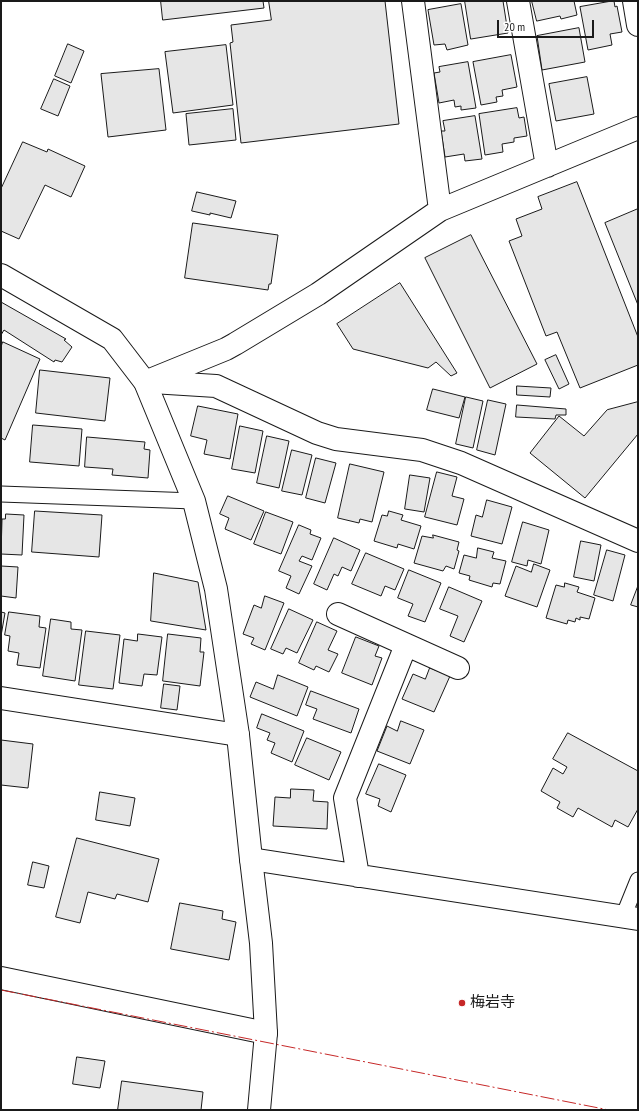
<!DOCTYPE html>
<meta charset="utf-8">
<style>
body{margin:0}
#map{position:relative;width:639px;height:1111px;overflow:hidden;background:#fff;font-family:"PT Sans Narrow",sans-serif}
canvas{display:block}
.frame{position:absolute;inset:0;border:2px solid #1a1a1a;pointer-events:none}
.scale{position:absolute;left:497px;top:20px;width:97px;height:18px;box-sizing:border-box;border:2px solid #1a1a1a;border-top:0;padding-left:5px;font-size:12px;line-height:14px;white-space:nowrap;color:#1a1a1a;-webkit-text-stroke:3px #fff;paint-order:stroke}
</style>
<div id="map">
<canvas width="639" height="1111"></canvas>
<div class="frame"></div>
<div class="scale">20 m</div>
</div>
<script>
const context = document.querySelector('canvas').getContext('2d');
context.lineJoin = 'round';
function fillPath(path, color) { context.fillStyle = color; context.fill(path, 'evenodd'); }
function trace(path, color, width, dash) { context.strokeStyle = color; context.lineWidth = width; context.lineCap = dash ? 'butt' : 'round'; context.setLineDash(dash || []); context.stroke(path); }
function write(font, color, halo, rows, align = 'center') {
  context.font = font + ' "PT Sans Narrow","Noto Sans JP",sans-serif'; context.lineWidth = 3; context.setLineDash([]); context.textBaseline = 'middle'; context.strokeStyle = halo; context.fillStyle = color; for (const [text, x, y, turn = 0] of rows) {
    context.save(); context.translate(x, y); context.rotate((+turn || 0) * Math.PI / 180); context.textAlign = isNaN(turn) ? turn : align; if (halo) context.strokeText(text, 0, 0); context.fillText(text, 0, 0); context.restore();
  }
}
const building = new Path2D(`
 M161,1H263L264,8L163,20Z
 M269,1H385L399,124L241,143L230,43L233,42L231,25L271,20Z
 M465,1H503L508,33L471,39Z
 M532,1H574L577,15L561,19L560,16L537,21Z
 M614,1L615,7L617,6L622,32L610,34L612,45L588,50L580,7Z
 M461,4L468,45L447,50L445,44L434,45L428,10Z
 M579,28L585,62L542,70L537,36Z
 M68,44L84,51L71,83L55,76Z
 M226,45L233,105L173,113L165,52Z
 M511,55L517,87L502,90L503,96L496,97L497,102L481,105L473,62Z
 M468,62L476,108L461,110V106L455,107L454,100L439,103L434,73L440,72L439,67Z
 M159,69L166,130L108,137L101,74Z
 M587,77L594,114L556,121L549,84Z
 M54,79L70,86L58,116L41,109Z
 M517,108L519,118L524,117L527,136L514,138V142L502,144L503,152L485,155L479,114Z
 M233,109L236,140L189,145L186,114Z
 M475,116L482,159L465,161L464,154L445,157L441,131H445L443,121Z
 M23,142L47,152L48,149L85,166L71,197L45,185L19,239L1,231V189Z
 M577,182L638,337V365L580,388L557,332L546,336L509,241L522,236L516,219L542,209L538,197Z
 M197,192L236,201L231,218L210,213V215L192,211Z
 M638,209V305L605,223Z
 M193,223L278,235L271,284H269L268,290L185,278Z
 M471,235L478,249L537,364L490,388L425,258Z
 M400,283L457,373L451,376L436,362L428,368L353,349L337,324Z
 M1,302L66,339L64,340L72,347L62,362L55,360L54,362L4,330L1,335Z
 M3,342L40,359L5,440L1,438V347Z
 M556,355L569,384L559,389L545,360Z
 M40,370L110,378L105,421L36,413Z
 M517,386L551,388L550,397L517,395Z
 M433,389L465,397L459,418L427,410Z
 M466,397L483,401L473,448L456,444Z
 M488,400L506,404L495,455L477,450Z
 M638,402V434L585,498L530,453L559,416L584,436L607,410Z
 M517,405L566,409V415H556L555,419L516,417Z
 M198,406L238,414L230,459L204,454L207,440L191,436Z
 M33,425L82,429L79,466L30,462Z
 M240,426L263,431L255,473L232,469Z
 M267,436L289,441L279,488L257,483Z
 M87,437L145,442L144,449L150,450L148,478L112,475L113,469L85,467Z
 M292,450L312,455L302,495L282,491Z
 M316,458L336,463L325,503L306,498Z
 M350,464L384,472L372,522L360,519L359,523L338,518Z
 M437,472L457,477L452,496L464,499L457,525L425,517Z
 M410,475L430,478L424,512L405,509Z
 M228,496L264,511L251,540L225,529L229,518L220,514Z
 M487,500L512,507L502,544L471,536L476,515L482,517Z
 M35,511L102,515L99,557L32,552Z
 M389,511L403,515L401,520L421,526L414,549L398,544L397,548L374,541L382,515L387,516Z
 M266,512L293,522L281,554L254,544Z
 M6,514L24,515L22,555L1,554L2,519H5Z
 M523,522L549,530L541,564L528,560L527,566L512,562Z
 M299,525L311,530L310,534L321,538L312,560L302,556L299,561L312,566L299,594L286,588L291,576L279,571Z
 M433,535L459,542L457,550L459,551L454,569L446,566L443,571L414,563L422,536L433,538Z
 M334,538L360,550L351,571L342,567L338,576L334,574L327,590L314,584Z
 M581,541L601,545L594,581L574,577Z
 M478,548L494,552L492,558L506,561L500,584L493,583L492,587L469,580L470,576L459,573L464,555L476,558Z
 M607,550L625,555L613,601L594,595Z
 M366,553L404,569L395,590L385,586L381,596L352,584Z
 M534,564L550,570L537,607L505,596L516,566L531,572Z
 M1,566L18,567L16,598L1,596Z
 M409,570L441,583L425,622L408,616L413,604L398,598Z
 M154,573L198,582L206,630L151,621Z
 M565,583L579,587L577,592L595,598L589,619L580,617V620L576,618L575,622L568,620L567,624L546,618L556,585L564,587Z
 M638,586V607L631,605Z
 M449,587L482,601L464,642L450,636L458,616L440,609Z
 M265,596L284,603L265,650L251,644L254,638L243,634L254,605L261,608Z
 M289,609L313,620L297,653L286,648L283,654L271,649Z
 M1,612L5,613L1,636Z
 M9,612L40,616L39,627L46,628L40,668L17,665L19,653L8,651L10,636L5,635Z
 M51,619L71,622V629L82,630L75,681L43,676Z
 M317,622L337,631L328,650L338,654L329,672L316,666L314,670L299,663Z
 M86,631L120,635L113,689L79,685Z
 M138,634L162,637L157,675L144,674L142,686L119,683L124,639L137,641Z
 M168,634L201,638L200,652H204L200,686L163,681Z
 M356,637L379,646L375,656L382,658L372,685L342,673Z
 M430,668L450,676L434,712L402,699L413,674L425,679Z
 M278,675L308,687L297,716L250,697L256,682L273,689Z
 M164,684L180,686L177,710L161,708Z
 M311,691L359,709L351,733L313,719L317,709L306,705Z
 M262,714L304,731L292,762L271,753L275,743L267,740L270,733L257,728Z
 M401,721L424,730L410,764L377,751L387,726L397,731Z
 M568,733L638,771V809L628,827L615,820L612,827L578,808L573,817L557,808L560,802L541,791L553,768L563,774L567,767L553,759Z
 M307,738L341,752L329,780L295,765Z
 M1,740L33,744L28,788L1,785Z
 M379,764L406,775L391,812L378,806L380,799L366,794Z
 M291,789L314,790L313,801L328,802L327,829L273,826L275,797L290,798Z
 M100,792L135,798L130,826L96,820Z
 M77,838L159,859L148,902L117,894L115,899L88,892L80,923L56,917Z
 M33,862L49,866L44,888L28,885Z
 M180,903L223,911L222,919L236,922L229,960L171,949Z
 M77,1057L105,1061L100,1088L73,1084Z
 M122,1081L203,1092L201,1110H118Z`);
const lane = new Path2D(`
 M1,494L194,501
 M623,917L638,880`);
const street = new Path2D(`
 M413,1L440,210
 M518,1L547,166
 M634,1L638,25
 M145,382L226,349L235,344L318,294L440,210L638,128
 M152,382L216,386L317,433L336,439L422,450L461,463L638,541
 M338,614L458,668
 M1,698L238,735
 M251,859L638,919
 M358,876L345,798L406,645
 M1,978L266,1033`);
const secondary = new Path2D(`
 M1,275L112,339L145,382L194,501L216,589L238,735L251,859L261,943L266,1033L259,1110`);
const power = new Path2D(`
 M1,990L609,1110`);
const markers = [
 [462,1003,4,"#c62828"]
];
const poiNames = [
 ["梅岩寺",470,1003]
];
fillPath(building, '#e6e6e6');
trace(building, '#1a1a1a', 1);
trace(lane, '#1a1a1a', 17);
trace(street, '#1a1a1a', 24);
trace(secondary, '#1a1a1a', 24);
trace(lane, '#fff', 15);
trace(street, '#fff', 22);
trace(secondary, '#fff', 22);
trace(power, '#c62828', 1, [14, 3, 2, 3]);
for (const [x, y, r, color] of markers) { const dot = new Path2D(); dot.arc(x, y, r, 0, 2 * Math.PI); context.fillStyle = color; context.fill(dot); trace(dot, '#fff', 1.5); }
write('15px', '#1a1a1a', '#fff', poiNames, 'left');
</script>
